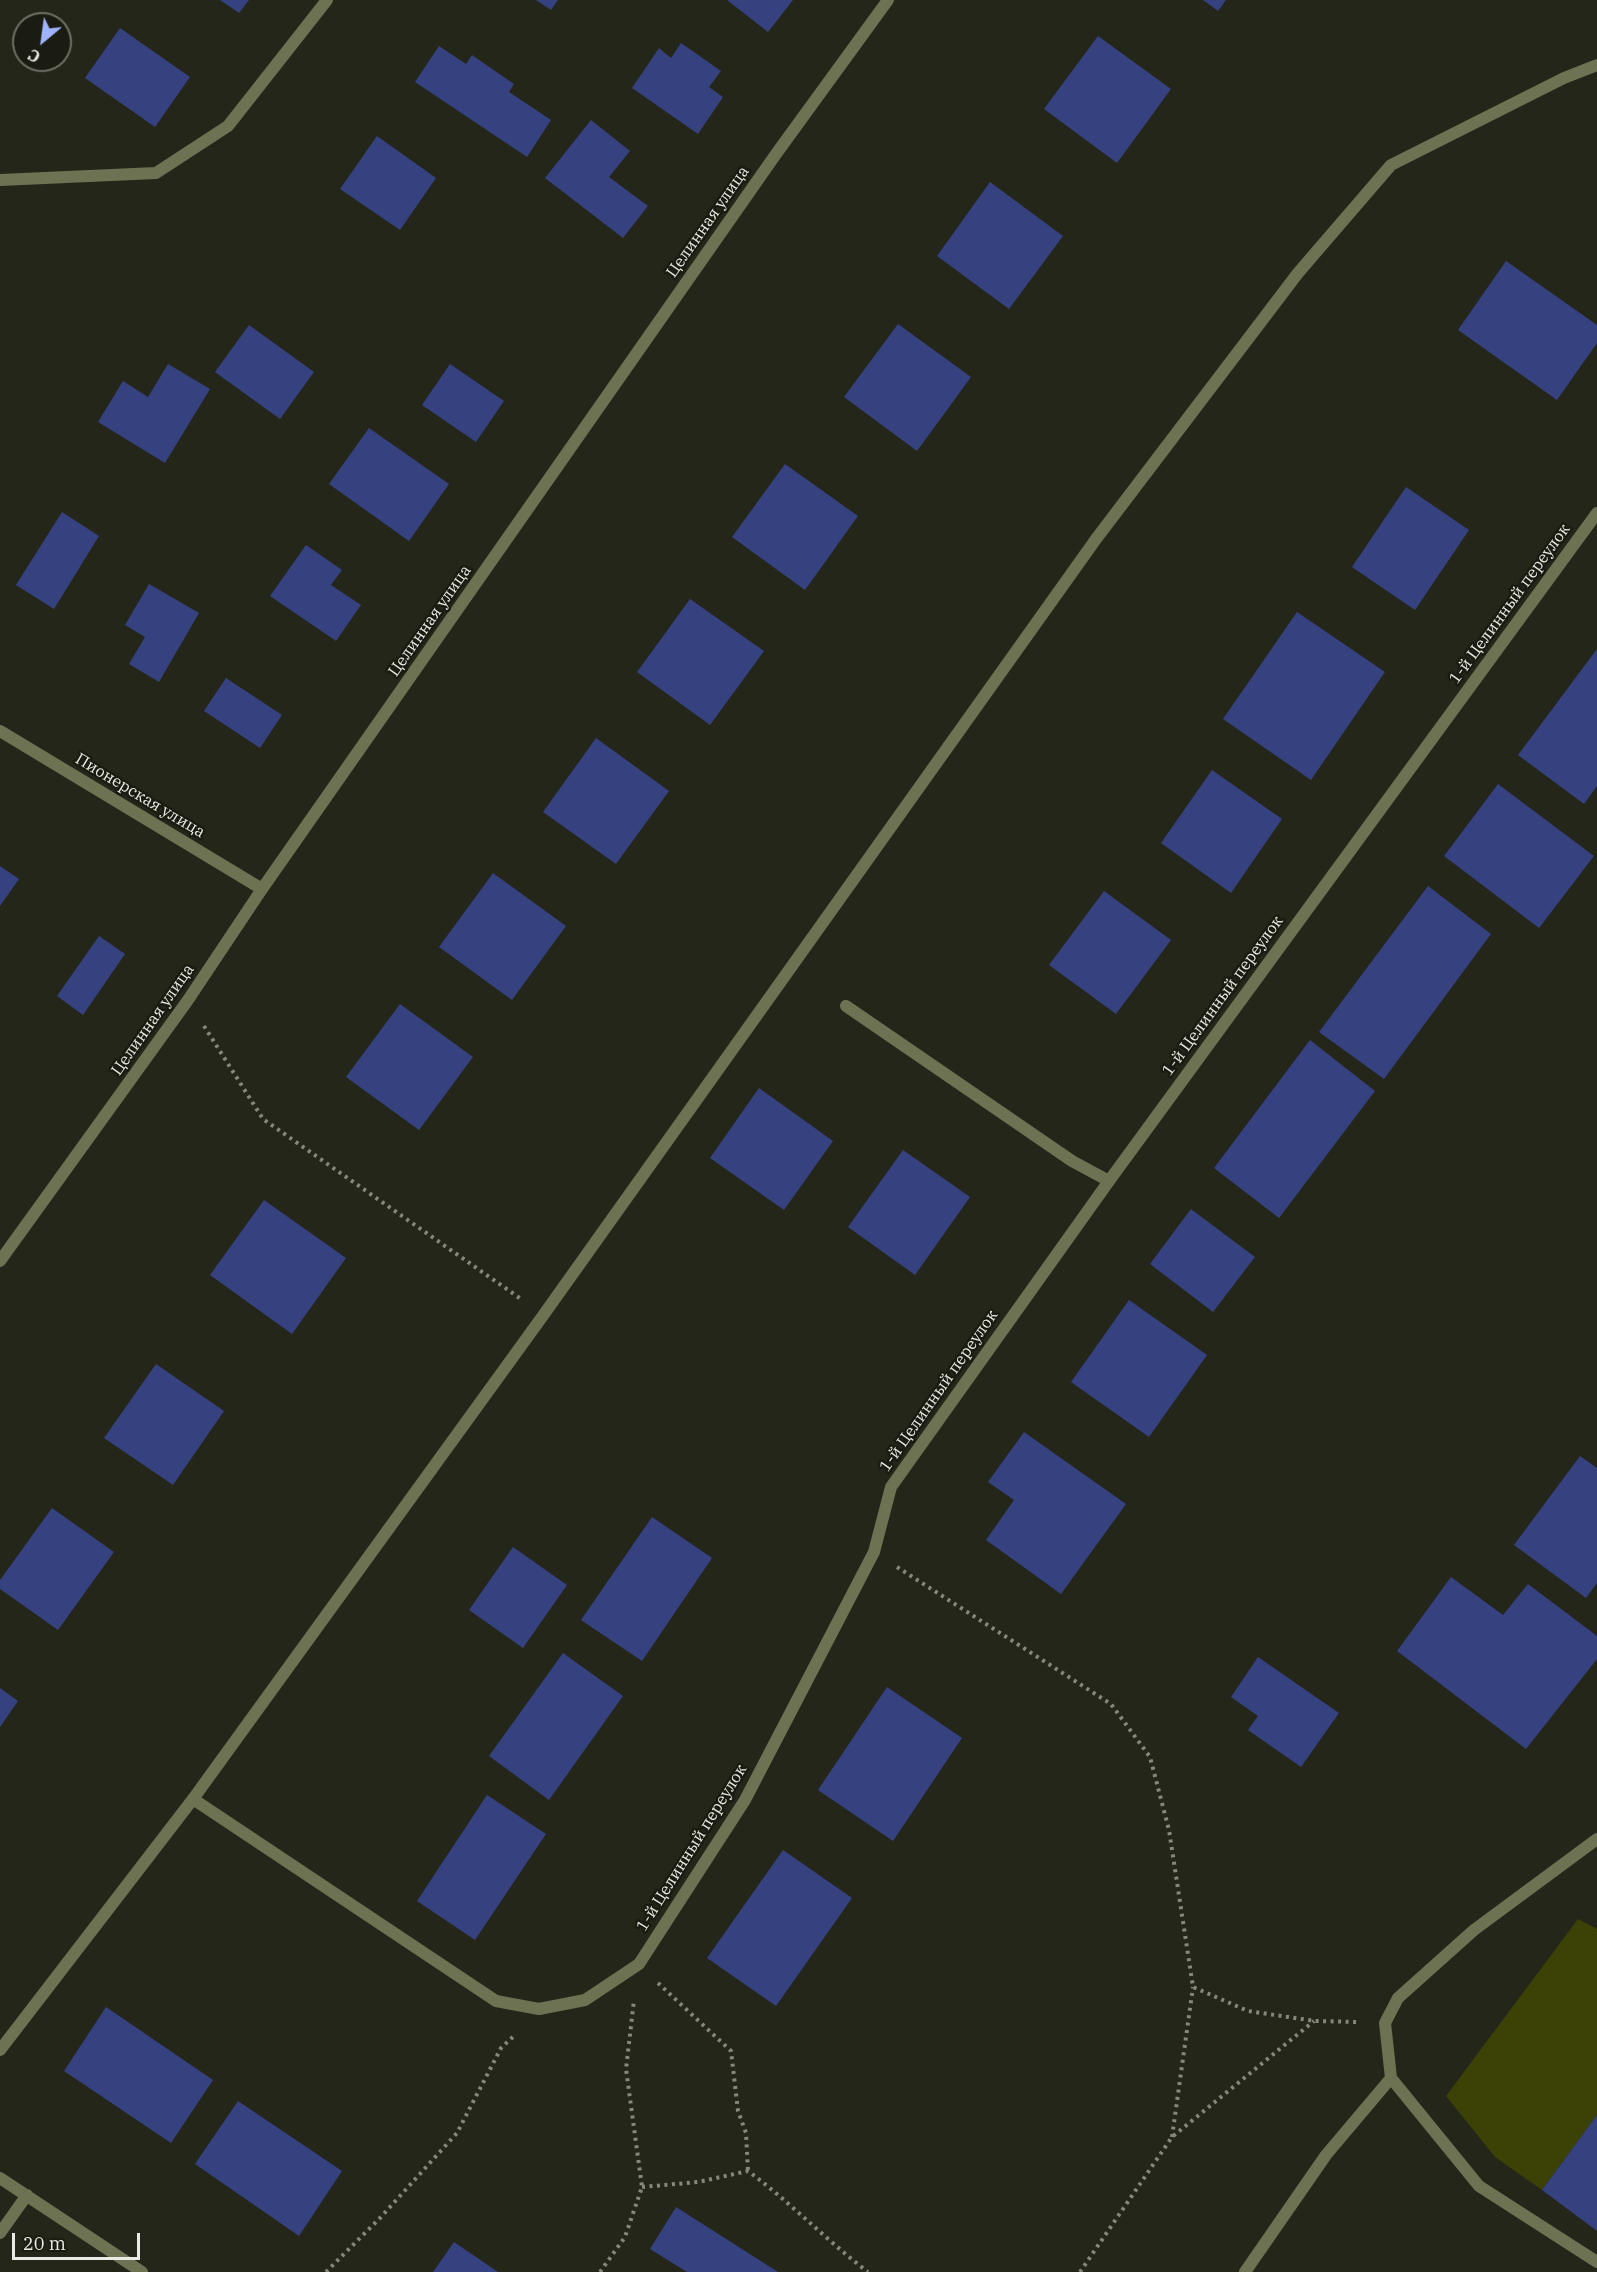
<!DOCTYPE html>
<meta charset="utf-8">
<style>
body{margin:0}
#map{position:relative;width:1597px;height:2272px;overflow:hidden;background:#24261a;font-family:"IBM Plex Serif",serif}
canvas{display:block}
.north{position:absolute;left:12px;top:12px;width:60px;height:60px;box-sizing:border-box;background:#1a1c11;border:2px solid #6d6f65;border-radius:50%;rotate:209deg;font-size:16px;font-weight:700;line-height:24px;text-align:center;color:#eaebe4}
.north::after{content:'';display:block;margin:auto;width:21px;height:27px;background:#a0b3fd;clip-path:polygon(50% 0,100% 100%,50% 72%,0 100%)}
.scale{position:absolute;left:12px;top:2233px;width:128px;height:27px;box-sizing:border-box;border:3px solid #eaebe4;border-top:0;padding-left:8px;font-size:18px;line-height:21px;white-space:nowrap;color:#eaebe4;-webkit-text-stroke:4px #1a1c11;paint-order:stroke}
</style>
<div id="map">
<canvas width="1597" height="2272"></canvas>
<div class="north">С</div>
<div class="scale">20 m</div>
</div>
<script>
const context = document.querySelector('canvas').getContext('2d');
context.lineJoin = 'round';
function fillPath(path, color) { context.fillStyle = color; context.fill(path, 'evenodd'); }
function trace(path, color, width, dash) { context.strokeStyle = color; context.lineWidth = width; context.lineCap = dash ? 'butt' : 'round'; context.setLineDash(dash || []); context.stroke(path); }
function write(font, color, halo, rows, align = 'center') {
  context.font = font + ' "IBM Plex Serif",serif'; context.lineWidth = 5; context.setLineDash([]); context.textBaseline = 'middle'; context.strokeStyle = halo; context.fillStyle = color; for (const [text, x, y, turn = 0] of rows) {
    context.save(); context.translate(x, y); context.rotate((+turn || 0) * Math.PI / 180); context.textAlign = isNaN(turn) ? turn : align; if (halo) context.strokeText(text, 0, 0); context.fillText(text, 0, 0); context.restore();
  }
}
const green = new Path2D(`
 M1578,1919L1597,1929V2115L1542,2190L1495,2157L1446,2096Z`);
const building = new Path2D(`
 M220,0H249L239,13Z
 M536,0H558L551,10Z
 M727,0H793L768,32Z
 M1203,0H1226L1218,11Z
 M120,28L190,77L155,127L85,78Z
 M1098,36L1171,89L1117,163L1044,109Z
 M681,43L721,71L709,87L723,97L698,134L632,88L659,48L671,58Z
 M439,46L466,64L472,55L514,84L509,92L551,120L527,157L415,82Z
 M591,120L630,151L609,177L648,206L623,238L545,178Z
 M377,136L436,178L400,230L340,189Z
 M990,182L1063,236L1009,309L937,256Z
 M1506,261L1597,325V343L1557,400L1458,330Z
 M898,324L971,377L917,451L844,397Z
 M249,325L314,372L280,419L215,372Z
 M168,364L210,389L165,463L98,422L123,381L148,397Z
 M450,364L504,401L476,442L422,405Z
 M369,428L449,484L409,541L329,484Z
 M785,464L858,516L805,590L732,537Z
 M1406,487L1469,530L1415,610L1352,567Z
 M62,512L99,536L54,609L16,585Z
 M306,545L342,570L331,585L361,605L336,641L270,596Z
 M149,584L199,613L159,682L129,664L145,637L125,625Z
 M690,599L764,651L710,725L637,672Z
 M1297,612L1385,672L1311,780L1223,719Z
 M1597,649V786L1584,804L1518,755Z
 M226,678L282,715L260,748L204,711Z
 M596,738L669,791L616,864L543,812Z
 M1212,770L1282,819L1231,893L1161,843Z
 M1498,784L1594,856L1539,928L1444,856Z
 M0,866L19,879L0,906Z
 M493,873L566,926L512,1000L439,947Z
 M1428,886L1491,934L1384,1079L1319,1032Z
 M1104,891L1171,940L1116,1014L1049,965Z
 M99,936L125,954L83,1015L57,996Z
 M400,1004L473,1057L419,1130L346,1077Z
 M1310,1040L1375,1091L1279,1218L1214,1168Z
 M759,1088L833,1141L784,1210L710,1158Z
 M903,1150L970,1197L915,1275L848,1227Z
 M264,1200L346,1258L292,1334L210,1275Z
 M1191,1209L1255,1257L1213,1312L1150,1264Z
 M1129,1300L1207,1355L1149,1437L1071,1382Z
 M156,1364L224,1411L173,1485L104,1438Z
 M1024,1432L1126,1504L1061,1594L986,1540L1014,1500L988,1482Z
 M1580,1456L1597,1468V1583L1586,1598L1514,1545Z
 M52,1508L114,1552L58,1630L0,1589V1580Z
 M652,1517L712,1558L642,1661L581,1620Z
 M513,1547L567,1585L523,1648L469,1610Z
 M1451,1577L1503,1615L1528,1584L1597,1636V1659L1526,1749L1397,1651Z
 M563,1653L623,1696L549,1800L489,1756Z
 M1258,1657L1339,1713L1301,1767L1248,1730L1258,1716L1231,1697Z
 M887,1687L962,1738L893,1841L818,1790Z
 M0,1688L18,1701L0,1727Z
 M487,1795L546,1834L475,1940L417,1901Z
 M783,1850L852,1898L776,2006L707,1958Z
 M106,2007L213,2080L171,2143L64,2071Z
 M238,2101L342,2171L299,2236L195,2164Z
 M1597,2115V2231L1542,2190Z
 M676,2207L778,2272H687L650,2249Z
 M454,2242L498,2272H433Z`);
const path = new Path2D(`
 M204,1026L263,1119L521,1299
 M897,1567L1111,1704L1150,1757L1169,1830L1193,1987L1248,2011L1315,2021L1358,2022
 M658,1983L731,2051L738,2111L746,2133L748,2171
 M1172,2137L1193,1987
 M642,2187L698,2182L748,2171C790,2202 826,2240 868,2272
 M326,2272L380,2218L457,2133L501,2048L516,2034
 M600,2272L625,2237L642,2187L626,2069L634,2000
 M1080,2272L1172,2137L1314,2021`);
const service = new Path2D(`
 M846,1006L1072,1161L1109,1181
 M1597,1839L1474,1930L1398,1998L1385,2023L1391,2078L1479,2186L1597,2262
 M0,2050L193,1799L542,1317L1096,539L1298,273L1391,165L1564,78L1597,65
 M1245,2272L1326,2155L1391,2078`);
const minor = new Path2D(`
 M0,180L156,173L228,126L327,0
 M0,731L262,889
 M0,1261L188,1000L262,889L776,154L888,0
 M193,1799L496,2001L539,2009L585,2000L639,1964L745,1800L874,1552L891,1487L1109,1181L1597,513
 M0,2178L142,2272
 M0,2233L27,2195`);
const streetNames = [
 ["Целинная улица",708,222,-55],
 ["1-й Целинный переулок",1510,604,-54],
 ["Целинная улица",430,621,-55],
 ["Пионерская улица",140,796,31],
 ["1-й Целинный переулок",1223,996,-54],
 ["Целинная улица",153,1020,-55],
 ["1-й Целинный переулок",939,1391,-55],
 ["1-й Целинный переулок",692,1848,-58]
];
fillPath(green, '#3c4105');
fillPath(building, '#364280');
trace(path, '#86887e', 4, [3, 4.5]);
trace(service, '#6d7253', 12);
trace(minor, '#6d7253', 12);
write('16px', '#eaebe4', '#1a1c11', streetNames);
</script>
